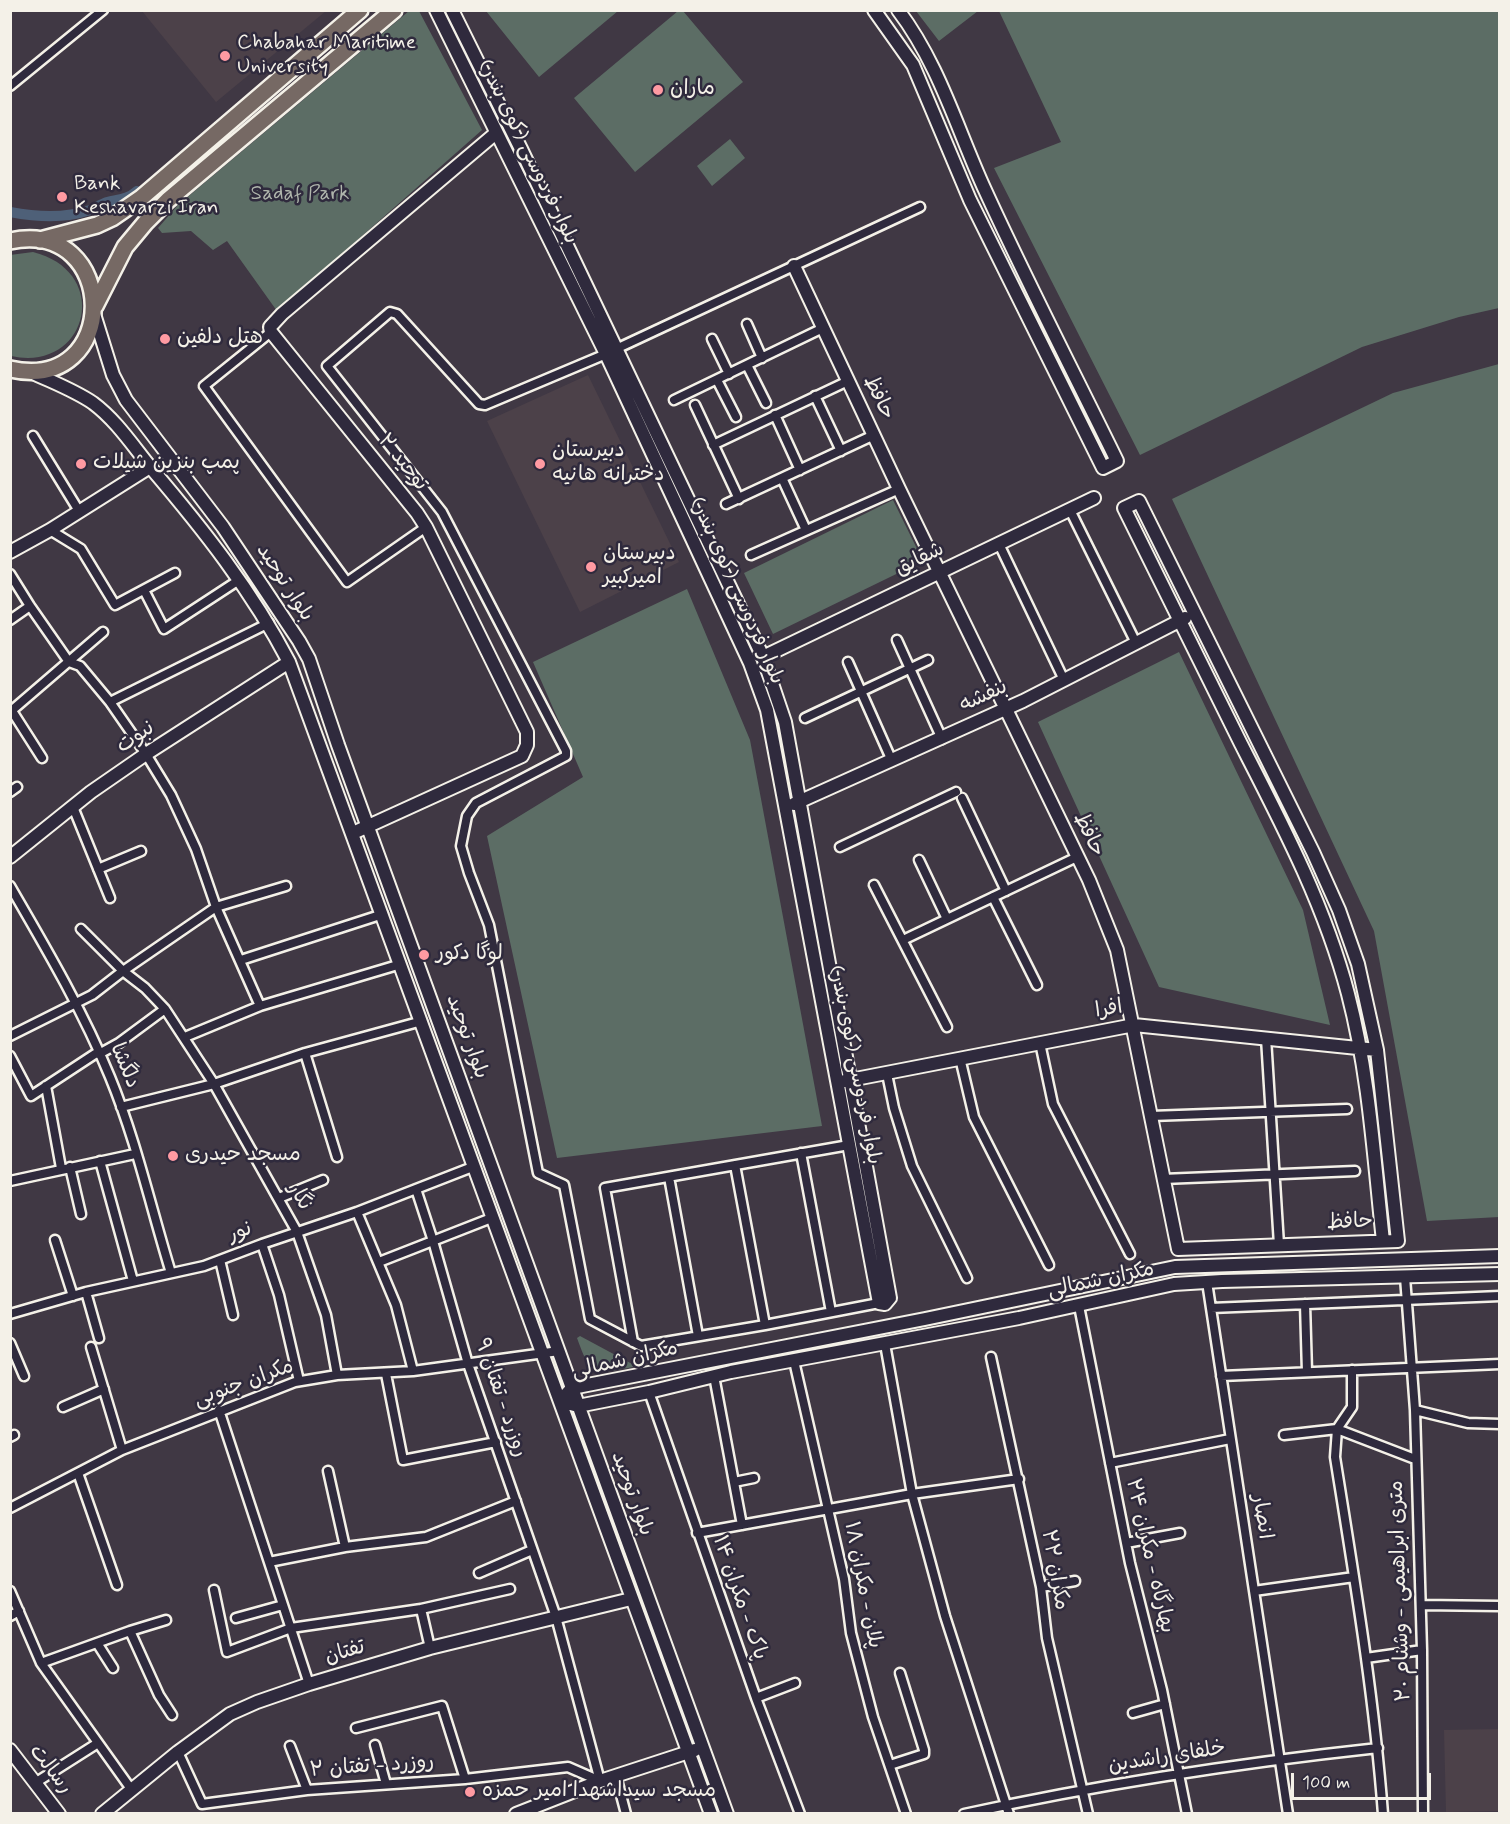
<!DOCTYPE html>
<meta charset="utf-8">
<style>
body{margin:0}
#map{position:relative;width:1510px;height:1824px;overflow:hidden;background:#403844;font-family:Mynerve,sans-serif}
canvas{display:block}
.frame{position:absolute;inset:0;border:12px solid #f4f1e8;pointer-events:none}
.scale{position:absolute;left:1291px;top:1773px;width:140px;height:27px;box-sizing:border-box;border:3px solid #f4f1e8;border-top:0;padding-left:8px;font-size:18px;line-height:21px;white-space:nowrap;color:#f4f1e8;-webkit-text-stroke:4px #2f2a3d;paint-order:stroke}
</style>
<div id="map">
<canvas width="1510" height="1824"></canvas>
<div class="frame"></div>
<div class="scale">100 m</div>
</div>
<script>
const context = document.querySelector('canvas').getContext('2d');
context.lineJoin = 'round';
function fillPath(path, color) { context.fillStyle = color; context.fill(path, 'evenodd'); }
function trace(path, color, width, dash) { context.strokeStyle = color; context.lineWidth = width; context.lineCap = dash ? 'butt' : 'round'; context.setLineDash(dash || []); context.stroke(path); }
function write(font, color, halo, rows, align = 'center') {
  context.font = font + ' Mynerve,"Playpen Sans Arabic",sans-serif'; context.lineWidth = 5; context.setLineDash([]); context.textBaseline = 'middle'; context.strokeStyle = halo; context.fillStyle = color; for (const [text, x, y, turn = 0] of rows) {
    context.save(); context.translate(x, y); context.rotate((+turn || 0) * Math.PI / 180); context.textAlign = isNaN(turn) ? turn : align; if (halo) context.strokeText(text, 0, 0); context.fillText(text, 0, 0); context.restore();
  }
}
const built = new Path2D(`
 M142,11H326L216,102Z
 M588,375L679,562L580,612L487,421Z
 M1499,1729V1811L1446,1812L1444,1730Z`);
const green = new Path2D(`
 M409,11H419L482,130L277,311L227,241L213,250L191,231L162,233L158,228L178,205Z
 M486,11H618L539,77Z
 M678,11H683L743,82L635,172L574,98Z
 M916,11H978L939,41Z
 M999,11H1499V308L1459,317L1362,347L1140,455L994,168L1061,142Z
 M730,139L745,158L712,186L697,166Z
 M33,252C113,272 88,373 11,356L10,255Z
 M1499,364V1217L1427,1221L1374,931L1172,499L1393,393Z
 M893,500L923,561L773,634L744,573Z
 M687,589L750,740L822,1126L557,1158L487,836L583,777L533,662Z
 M1179,652L1303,910L1330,1025L1159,987L1038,722Z
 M580,1336L634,1365L633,1367C593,1374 592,1379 577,1338Z`);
const canal = new Path2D(`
 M10,212C37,217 64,219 90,210C95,208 101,204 107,202C118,199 127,200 137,191`);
const street = new Path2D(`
 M10,86L103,10
 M747,324L762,358
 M271,332L204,386L347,582L426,527
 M712,339L729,374
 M616,349L920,207
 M606,354L485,405L479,404L397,314L390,312L327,366L442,512L566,751V756L476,803L467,816L461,846L469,873L489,925L538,1173L564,1185L590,1319L641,1346L765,1325L879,1303
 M747,365L766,403
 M717,380L736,417
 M815,396L841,451
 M674,400L823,328
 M695,405L739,499
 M775,415L800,470
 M33,436L79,511
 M713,445L848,381
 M782,478L806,530
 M726,504L874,435
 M1070,510L1136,643
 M50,530L81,549L115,605L175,573
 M999,544L1064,680
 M751,555L899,489
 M10,574L30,606L69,662L80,666L110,702L146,754L171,795L196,849L216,907L260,1006
 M144,590L164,629L239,580
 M10,620L30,606
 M897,640L942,739
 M848,662L892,761
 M110,702L269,623
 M12,711L42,758
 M10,712L103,632
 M805,718L928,660
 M10,792L17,787
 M962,798L1006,891
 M73,807L110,898
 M840,847L956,792
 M919,860L947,919
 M98,869L141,851
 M874,885L947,1027
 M10,886C46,948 83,1011 110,1077C136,1140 151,1208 171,1273
 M993,897L1037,985
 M81,929L123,971L145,988L165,1009L214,1084L297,1232L326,1315L337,1375
 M903,940L1077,857
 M241,960L383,914
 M10,1036L92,995L123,971L216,907L286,886
 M185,1037L260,1006L401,964
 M1266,1038L1279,1245
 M1040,1043L1053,1104L1130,1254
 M305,1053L337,1157
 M99,1054L119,1043L165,1009
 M10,1056L31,1096L98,1052
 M960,1058L974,1117L1049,1265
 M887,1074L894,1108L912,1166L967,1278
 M46,1086L61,1168
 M121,1107L214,1084L305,1053L422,1021
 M1151,1116L1347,1109
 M801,1153L831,1312
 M100,1161L133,1281
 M735,1165L765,1325
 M70,1167L81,1214
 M669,1177L698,1336
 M1163,1179L1355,1171
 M10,1181L135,1154
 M416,1189L433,1241L468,1364L556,1617L600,1781
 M279,1198L323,1180
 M357,1212L396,1305L413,1371
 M55,1240L73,1296
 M262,1244L279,1295L299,1381
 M220,1260L233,1315
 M379,1262L494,1217
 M1405,1277L1415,1410L1422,1650L1423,1814
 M1207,1282L1288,1814
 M86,1292L99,1338
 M1305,1304L1307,1372
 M1079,1306L1130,1563L1162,1690L1187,1814
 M1211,1308L1500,1296
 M10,1314L86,1292L204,1266L262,1244L357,1212L475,1166
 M633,1342L605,1188L849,1145
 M10,1343L24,1376
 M885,1344L912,1494L945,1616L1009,1814
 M91,1347L122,1450
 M991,1357L1041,1587L1047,1638L1088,1814
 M794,1361L844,1579L851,1633L873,1717L906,1814
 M1352,1370V1407L1337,1429L1335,1457C1354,1576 1374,1694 1383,1814
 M386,1374L403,1460L496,1442
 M714,1376L742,1525
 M1221,1376L1500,1364
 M649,1392L756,1698L800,1814
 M63,1407L104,1389
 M219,1410L309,1684
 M1415,1410L1468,1423L1500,1424
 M1284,1435L1337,1429L1415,1459
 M10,1437L14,1435
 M1110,1463L1230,1439
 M78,1473L117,1585
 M734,1482L754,1478
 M10,1508L122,1450L295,1382L337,1375L413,1371L559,1351
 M697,1533L912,1494L1019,1479
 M1126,1543L1180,1533
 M345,1547L426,1537L516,1501
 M269,1562L345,1547L328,1471
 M479,1573L532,1550
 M1041,1587L1075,1581
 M214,1590L227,1652L291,1628L421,1609L430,1648
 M10,1591L41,1663L130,1631L159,1695L172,1715
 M1254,1591L1354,1577
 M1421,1605L1500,1606
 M421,1609L510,1589
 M10,1616L19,1611
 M236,1618L283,1605
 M130,1631L166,1620
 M97,1643L113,1668
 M1366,1658L1422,1650
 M41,1663L131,1789
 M756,1698L795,1683
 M1133,1713L1165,1704
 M356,1728L442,1706L465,1779
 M375,1745L386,1784
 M290,1746L307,1790
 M178,1752L202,1804L307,1790L465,1779L568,1767L600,1781
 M890,1765L924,1754V1750L900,1673
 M616,1776L626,1814
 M35,1783L98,1743
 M964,1814C1101,1784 1239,1763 1378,1748`);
const secondary = new Path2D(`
 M436,10L606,354L750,663L767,710L879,1303L885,1304L890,1298L785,722L763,657L738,604L521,149L452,10
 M874,10L913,65L970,200L1103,468L1117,461C1073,371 1027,282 985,190C957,129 939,64 898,10
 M794,266L899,489L1089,880L1117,950L1178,1249L1398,1241L1377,1050L1358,964L1339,910L1313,852L1139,501L1124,508C1163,587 1202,665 1241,744C1282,824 1325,906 1348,994C1369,1074 1374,1159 1383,1241
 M94,314L113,375L126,400L223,527L299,641L309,659L338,745L727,1814
 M31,372C52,382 74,390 93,403C116,420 133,446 151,468C203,529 252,591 289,662L711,1814
 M10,552L50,530L150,467
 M763,657L1094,498
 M794,804L1023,701L1185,618
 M353,833L522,756L527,745V732L426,527L417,513L271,332L270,327L282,314L496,133
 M10,857L91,792L146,754L289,662
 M845,1081L1134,1025L1377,1050
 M1500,1256L1175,1267L925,1319L572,1388L560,1401L578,1406L649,1392L731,1372L1019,1318L1174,1284L1222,1281L1500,1274
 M10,1750L59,1814
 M102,1814L178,1752L230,1714L257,1702L309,1684L430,1648L631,1599
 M516,1814L600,1781L695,1750`);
const highway = new Path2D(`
 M40,240L97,225L112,218L141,198L360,10
 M10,241C120,218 122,394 10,369
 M95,306L125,247L145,223L168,200L394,10`);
const markers = [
 [225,56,6,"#ff9aa2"],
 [658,90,6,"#ff9aa2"],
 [62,197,6,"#ff9aa2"],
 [165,339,6,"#ff9aa2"],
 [81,464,6,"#ff9aa2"],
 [540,464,6,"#ff9aa2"],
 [591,567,6,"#ff9aa2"],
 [424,955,6,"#ff9aa2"],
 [173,1156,6,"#ff9aa2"],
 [470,1792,6,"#ff9aa2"]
];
const poiNames = [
 ["Chabahar Maritime",237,44],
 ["University",237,68],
 ["ماران",670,90],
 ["Bank",74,185],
 ["Keshavarzi Iran",74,209],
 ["هتل دلفین",177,339],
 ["دبیرستان",552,452],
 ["دخترانه هانیه",552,476],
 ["پمپ بنزین شیلات",93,464],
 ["دبیرستان",603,555],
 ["امیرکبیر",603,579],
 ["لوگا دکور",436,955],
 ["مسجد حیدری",185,1156],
 ["مسجد سیداشهدا امیر حمزه",482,1792]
];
const streetNames = [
 ["بلوار فردوسی (کوی بندر)",527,152,64],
 ["حافظ",878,398,64],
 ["توحید ۲",402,463,51],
 ["شقایق",920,560,-26],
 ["بلوار توحید",284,583,57],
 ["بلوار فردوسی (کوی بندر)",736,591,66],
 ["بنفشه",984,697,-25],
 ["نبوت",136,738,-34],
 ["حافظ",1088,835,64],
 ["افرا",1109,1010,-9],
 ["بلوار توحید",466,1037,70],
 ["بلوار فردوسی (کوی بندر)",854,1065,79],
 ["دلگشا",124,1066,67],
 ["نگار",299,1197,61],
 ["حافظ",1350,1223,-2],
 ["نور",240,1233,-21],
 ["مکران شمالی",1101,1281,-12],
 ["مکران شمالی",625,1361,-13],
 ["مکران جنوبی",244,1384,-20],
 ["روزرد - تفتان ۹",500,1398,71],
 ["بلوار توحید",631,1494,70],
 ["انصار",1261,1517,81],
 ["بهارگاه - مکران ۲۴",1149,1556,77],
 ["مکران ۲۲",1054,1570,80],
 ["پلان - مکران ۱۸",862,1585,79],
 ["۲۰ متری ابراهیمی - وشنام",1401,1591,-92],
 ["پاک - مکران ۱۴",739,1598,71],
 ["تفتان",345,1653,-16],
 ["خلفای راشدین",1167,1758,-9],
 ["روزرد - تفتان ۲",372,1767,-4],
 ["رسالت",50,1770,52]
];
const parkNames = [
 ["Sadaf Park",300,195]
];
fillPath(built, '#4c4149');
fillPath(green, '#5c6d65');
trace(canal, '#4e6078', 10);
trace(street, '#f4f1e8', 13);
trace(secondary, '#f4f1e8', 16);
trace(highway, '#f4f1e8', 20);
trace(street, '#2f2a3d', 8);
trace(secondary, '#2f2a3d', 12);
trace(highway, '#766964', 15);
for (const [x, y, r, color] of markers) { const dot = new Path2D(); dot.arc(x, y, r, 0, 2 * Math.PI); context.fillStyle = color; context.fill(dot); trace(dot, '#2f2a3d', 2); }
write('21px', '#f4f1e8', '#2f2a3d', poiNames, 'left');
write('21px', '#f4f1e8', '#2f2a3d', streetNames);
write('21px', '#b0b6ad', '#2f2a3d', parkNames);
</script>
